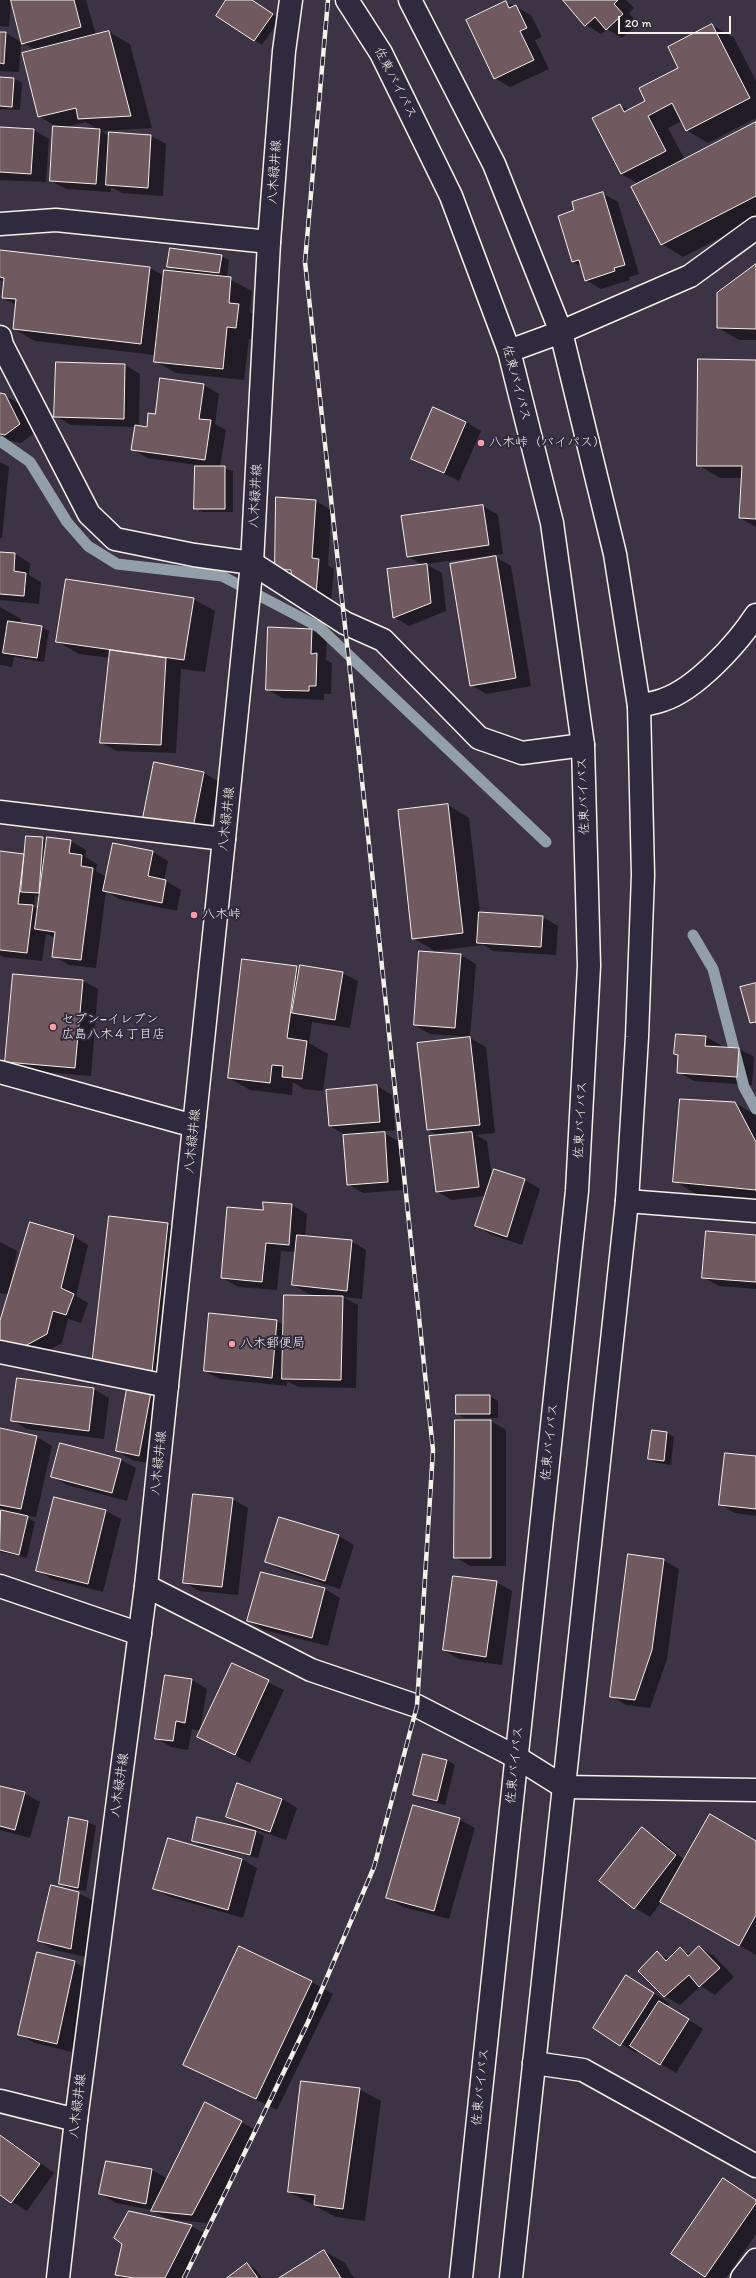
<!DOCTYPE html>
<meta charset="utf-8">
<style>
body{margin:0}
#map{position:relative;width:756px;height:2278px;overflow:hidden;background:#3c3444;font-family:Itim,sans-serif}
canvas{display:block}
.scale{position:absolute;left:618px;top:16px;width:113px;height:18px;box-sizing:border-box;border:2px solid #f4f1e8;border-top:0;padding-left:5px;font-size:12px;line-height:14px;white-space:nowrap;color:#f4f1e8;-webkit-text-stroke:3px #2f2a3d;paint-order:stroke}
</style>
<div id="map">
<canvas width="756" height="2278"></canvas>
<div class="scale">20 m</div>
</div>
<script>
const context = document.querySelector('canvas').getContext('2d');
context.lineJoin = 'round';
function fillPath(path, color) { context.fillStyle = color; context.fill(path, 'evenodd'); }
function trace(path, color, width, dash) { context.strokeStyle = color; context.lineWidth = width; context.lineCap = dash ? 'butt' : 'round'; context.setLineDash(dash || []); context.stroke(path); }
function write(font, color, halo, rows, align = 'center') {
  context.font = font + ' Itim,"Klee One",sans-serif'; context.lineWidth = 4; context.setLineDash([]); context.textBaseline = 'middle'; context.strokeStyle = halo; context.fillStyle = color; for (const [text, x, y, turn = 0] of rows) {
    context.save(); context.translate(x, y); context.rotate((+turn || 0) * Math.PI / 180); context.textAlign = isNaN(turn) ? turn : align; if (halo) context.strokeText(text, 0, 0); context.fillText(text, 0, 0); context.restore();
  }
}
const shadow = new Path2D(`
 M0,0H11L9,27L0,26Z
 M12,0H86L96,35L109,32L130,44L152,128L101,131L110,136H151L166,144L163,196L122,193L111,187V192L66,189L51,181L58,128L39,116L36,50L23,43ZM86,122L99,130L66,127Z
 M228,0H252L280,19L262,45L217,16Z
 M564,0H626L634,8L629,13L638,24L622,38L607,29L601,34L586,25Z
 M506,2L531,15L542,37L535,40L549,69L510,87L495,78Z
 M712,25L734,38L756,81V118L708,143L686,130L682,121L668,128L685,160L756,123V219L683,257L662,244L639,184L621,174L620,106L629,110L646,101L679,68ZM676,100L677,102L663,109V107Z
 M0,33H6L21,42L19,72L0,71Z
 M0,78H14L22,83L20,110L0,109Z
 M0,128L34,130L49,139L46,182L0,180Z
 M602,193L618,202L639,274L629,277L630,280L601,289L586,280L582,267L572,261L576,211Z
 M0,251L150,268L164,276L180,273L169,266L221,256L229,260L227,278L252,291L250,312L260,317L257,340L249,339L244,380L176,373L155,361V355L35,341L14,329L16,305L3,298L5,282L0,280Z
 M756,266V340H739L718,328Z
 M756,361V527L740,518L742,478H720L698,465Z
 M57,363L125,365L140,374L139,427L148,428L156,415L161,379L204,385L219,394L215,424L226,430L220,467L233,471V512H203L195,508L196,465L147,458L132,449L135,427L71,425L55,416Z
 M0,394L21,404L34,433L21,443L0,439Z
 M466,422L481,431L459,481L412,458Z
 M0,462L9,467L2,538H0Z
 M316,501L331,510L328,565L334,569L331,602L276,568Z
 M483,506L498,515L503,554L426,564L442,573L446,611L409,626L394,617L423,565L407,556Z
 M0,553L15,554L30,563L29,575L41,582L39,604L0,600Z
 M496,557L511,566L531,686L486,694L471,685Z
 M193,599L215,611L205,672L181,669L176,753L117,751L102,743L111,658L79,654L57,641Z
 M0,607L21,619L20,624L42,627L49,631L44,662L14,657L12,667L0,665Z
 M311,630L327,639L326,660L332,663L331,694H324V700L282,698L267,689Z
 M155,764L204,773L219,782L208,836L159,827L144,818Z
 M448,805L469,818L480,913L543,917L558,926L556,955L493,951L483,945L435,951L413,938Z
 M42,838L48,841H71L86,850L85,857L97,864L96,871L107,877L114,844L153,852L168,861L164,880L181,890L177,911L119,899L106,891L96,968L69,965L53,956L56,938L46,934L42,961L4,957L0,955V852L25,855ZM35,896L40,897L38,909L34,907Z
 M420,952L461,955L476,964L470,1037L430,1034L415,1025Z
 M297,967L300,969L342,973L358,981L350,1028L312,1022L309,1043L328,1054L323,1091L304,1089L293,1082L292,1095L250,1090L229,1078Z
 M14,975L83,981L98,989L91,1076L22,1070L6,1061Z
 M706,1037L721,1045V1047L739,1049L754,1057L752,1085L694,1081L678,1072L679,1056L675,1054Z
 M470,1038L486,1047L495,1133L476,1135L487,1141L492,1178L494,1170L525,1180L540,1189L522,1245L492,1235L476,1226L486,1196L452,1200L436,1191L439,1136L428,1130L418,1044Z
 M377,1086L392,1095L395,1130L382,1132L400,1142L403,1190L363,1193L348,1184L347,1136L330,1126Z
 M735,1103L756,1115V1199L696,1194L675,1181Z
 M292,1205L307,1214L305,1237L351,1241L366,1250L362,1299L343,1297L358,1305L356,1388L298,1387L287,1381V1386L220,1379L205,1371L277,1321L284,1325L320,1296L309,1294L293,1285L297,1252L281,1251L277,1290L238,1287L223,1278L264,1211Z
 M110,1217L168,1224L189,1236L173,1384L115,1377Z
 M73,1236L88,1245L76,1296L88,1303L81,1323L68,1319L62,1343L30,1360L0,1324L9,1295L0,1293V1242L17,1251L10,1287H11Z
 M756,1236V1289L719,1286L703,1277Z
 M18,1379L94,1389L109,1398L104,1439L27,1429L12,1420Z
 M129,1384L167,1397L154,1464L132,1460L117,1451Z
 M457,1396H490L498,1401V1418H464L457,1414Z
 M456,1421H491L506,1430V1566H470L455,1557Z
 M0,1429L37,1437L52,1446L36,1517L23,1515L35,1522L27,1558L0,1552Z
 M667,1433L674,1437L671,1465L657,1463L649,1459Z
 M756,1457V1516L735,1513L720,1504Z
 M121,1460L136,1468L127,1501L67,1485L52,1476Z
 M55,1499L106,1511L121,1519L103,1592L52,1579L37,1570Z
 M232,1499L248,1508L238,1595L199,1591L184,1582Z
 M280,1518L339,1536L354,1545L340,1589L282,1570L266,1562Z
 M663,1560L679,1569L667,1659L650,1708L626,1705L611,1696Z
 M261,1573L325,1589L340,1598L328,1646L264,1630L249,1621Z
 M496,1582L512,1591L502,1665L459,1659L444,1650Z
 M232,1665L284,1690L250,1763L198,1737Z
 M192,1680L207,1689L200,1731L192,1729L188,1750L171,1747L156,1738Z
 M424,1755L447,1760L455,1765L445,1805L422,1799L414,1795Z
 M0,1787L24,1793L40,1802L30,1838L0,1830Z
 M282,1799L297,1808L286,1840L242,1825L227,1816Z
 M70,1818L88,1822L96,1826L86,1891L67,1888L60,1884Z
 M198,1818L256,1832L264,1836L258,1858L200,1845L193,1840Z
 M459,1819L475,1828L449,1919L403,1907L388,1898Z
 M642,1828L657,1837L685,1860L756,1842V1955L662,1901L650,1917L635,1908L600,1881Z
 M242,1859L257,1868L243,1918L170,1897L154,1888Z
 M78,1893L94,1901L86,1957L54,1950L39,1941Z
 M699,1947L714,1956L734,1977L715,1995L701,1986L680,2005L665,1996L639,1971L657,1953L669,1959L680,1949L691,1955Z
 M74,1962L90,1971L72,2052L35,2043L20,2035Z
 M312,1982L333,1994L277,2110L184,2064Z
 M642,1985L669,2003L667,2006L703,2029L676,2073L638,2050L636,2053L594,2027Z
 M359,2089L381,2101L365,2221L336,2217L289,2192Z
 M241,2122L256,2130L207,2223L167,2219L152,2210L116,2203L100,2194L107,2162L152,2170L168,2179Z
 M0,2134L54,2173L27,2211L0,2194Z
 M723,2179L756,2200V2234L726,2278H708L672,2254Z
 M191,2226L206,2234L184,2278H122L116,2275Z
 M324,2251L345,2263L354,2278H280Z
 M247,2264L255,2269L262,2278H229Z`);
const stream = new Path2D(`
 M0,441L30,462L67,522L88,546L117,564L222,576L319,627L546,842
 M693,935L713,969L744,1087L756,1109`);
const building = new Path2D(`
 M11,0H74L81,27L22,44Z
 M226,0H252L273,14L254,41L216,16Z
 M563,0H618L614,4L623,14L606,30L595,17L585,26Z
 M506,1L509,8L516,5L527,28L520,31L534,60L494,79L466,20Z
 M712,24L750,98L686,131L672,103L648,116L666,151L621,174L592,118L620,104L624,112L645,101L639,88L678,68L668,47Z
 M109,31L131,116L78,119L76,108L38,117L22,53Z
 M0,32H6L4,64L0,63Z
 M0,77L14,78L12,107L0,106Z
 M756,122V196L661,245L631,187Z
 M53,126L100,129L96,184L50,181Z
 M0,127L34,129L31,174L0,172Z
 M109,132L151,135L148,188L106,185Z
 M603,192L625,265L614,268L615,271L585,281L579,260L572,262L558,216L574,210L572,202Z
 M170,248L222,255L219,273L167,267Z
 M0,250L150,267L141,344L13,329L16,299L2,298L4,278L0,277Z
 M756,264V329L717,328V293Z
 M164,270L231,277L229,303L239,304L236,328L227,327L223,369L154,362Z
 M698,359L756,360V519L739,518L742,466H697Z
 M56,362L125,364L124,419L54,417Z
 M160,378L204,384L199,419L211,420L205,460L131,450L135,425L147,427L148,413L155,414Z
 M0,393L5,394L20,424L5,435L0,434Z
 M433,407L466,422L444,473L411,459Z
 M195,466H225V509H194Z
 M276,497L316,500L312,558L319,559L316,594L292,583L291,570L275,569Z
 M483,505L489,545L407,557L401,516Z
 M0,552L15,553L14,571L26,573L24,596L0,594Z
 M496,556L516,678L470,686L450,564Z
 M427,564L431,603L393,618L387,569Z
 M66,579L194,598L184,660L56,642Z
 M8,621L42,626L37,658L3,653Z
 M268,627L312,629L311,654L317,653L316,686H309V691L266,690Z
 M110,650L166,658L161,745L100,743Z
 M154,762L204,772L193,828L143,818Z
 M448,804L463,933L412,939L398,810Z
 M26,836L43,837L39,893L21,892Z
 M47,837L71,840L69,853L82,855L81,866L93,868L81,960L52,957L55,932L35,929Z
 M113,843L153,851L148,876L166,880L162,903L103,891Z
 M0,851L24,854L18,904L33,905L27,953L0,950Z
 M479,912L543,916L541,947L477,943Z
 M419,951L461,954L455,1028L414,1025Z
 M242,959L297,966L287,1038L307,1041L302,1079L282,1077L283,1066L272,1065L270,1083L228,1078Z
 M300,965L343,972L335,1020L292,1013Z
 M13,974L83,980L75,1068L5,1062Z
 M756,983V1022L750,1023L740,987Z
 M676,1034L706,1036L705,1046L739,1048L737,1077L677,1073L678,1055L674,1054Z
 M470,1037L480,1125L427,1130L417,1043Z
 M377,1085L380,1122L329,1126L326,1090Z
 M680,1099L735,1102L756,1142V1190L673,1182Z
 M385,1132L388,1182L347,1185L343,1135Z
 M472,1132L479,1187L436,1192L429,1136Z
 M494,1169L525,1179L507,1237L475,1226Z
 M263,1202L292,1204L289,1245L266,1243L262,1282L221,1278L227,1207L263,1210Z
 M109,1216L168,1223L152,1372L92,1365Z
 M30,1222L74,1235L61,1288L74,1294L66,1315L53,1311L47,1334L14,1352L0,1347V1321Z
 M706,1231L756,1235V1282L702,1278Z
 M297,1235L352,1240L347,1291L292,1285Z
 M284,1295L343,1296L341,1380L282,1379Z
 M209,1313L277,1320L272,1378L204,1371Z
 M17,1378L94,1388L89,1431L11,1421Z
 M128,1383L152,1387L139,1456L116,1451Z
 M456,1395H490V1414H456Z
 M455,1420H491V1558H454Z
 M0,1428L37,1436L21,1509L0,1505Z
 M652,1430L667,1432L664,1461L648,1459Z
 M60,1443L121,1459L112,1493L51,1477Z
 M725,1453L756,1456V1509L719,1505Z
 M193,1494L233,1498L222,1587L183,1583Z
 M54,1497L106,1510L88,1584L36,1571Z
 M1,1510L28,1516L19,1555L0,1550Z
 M279,1517L339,1535L325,1581L265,1562Z
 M628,1554L664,1559L652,1650L635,1700L610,1697Z
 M261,1572L325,1588L312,1638L247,1621Z
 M453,1576L497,1581L486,1657L443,1650Z
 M232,1663L269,1680L235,1755L197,1737Z
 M165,1675L192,1679L185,1723L176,1721L173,1741L155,1739Z
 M423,1754L447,1760L437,1801L413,1795Z
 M237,1783L282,1799L270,1832L226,1817Z
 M0,1786L25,1792L15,1830L0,1826Z
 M413,1805L460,1818L434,1911L386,1898Z
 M710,1814L756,1841V1915L739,1946L660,1902Z
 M69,1817L88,1821L78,1888L59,1884Z
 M197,1817L256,1831L250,1855L192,1841Z
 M642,1827L676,1855L634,1909L599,1881Z
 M168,1838L242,1859L228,1910L153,1889Z
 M51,1885L79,1892L71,1949L38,1941Z
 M239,1946L312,1981L256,2099L183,2065Z
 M699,1946L720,1968L699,1987L689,1975L664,1997L638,1971L657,1951L666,1961L680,1947L688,1956Z
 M37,1952L75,1961L57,2044L18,2035Z
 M626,1975L654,1993L620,2046L593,2028Z
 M659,2001L689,2019L660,2065L630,2046Z
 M301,2081L360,2088L343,2209L314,2205L315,2195L288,2192Z
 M205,2102L242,2121L192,2215L151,2211Z
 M0,2135L40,2164L11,2203L0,2195Z
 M106,2161L152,2169L146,2204L99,2194Z
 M723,2178L756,2200V2203L705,2277L671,2254Z
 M129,2211L192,2225L165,2278H134L115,2275L122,2244L114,2238Z
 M324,2250L341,2278H279Z
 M247,2263L258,2278H227Z`);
const minor = new Path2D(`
 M0,224L56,220L269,242
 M0,337L2,345L89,514L115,539L194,555L252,563L345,623L383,640L479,738L522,753L583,745
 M509,351L561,332L690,276L756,228
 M639,706C646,704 655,703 663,700C696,689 737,644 756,615
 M0,812L224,839
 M0,1072L194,1126
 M627,1201L756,1211
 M0,1352L167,1386
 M0,1586L140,1634
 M146,1586L311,1670L417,1706L516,1757L564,1787L756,1790
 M534,2063L583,2070L756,2166
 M0,2101L76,2120
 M742,2278L756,2260`);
const secondary = new Path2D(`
 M58,2278L76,2120L146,1586L224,839L252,563L269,242L284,51L291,0`);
const trunk = new Path2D(`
 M347,0L381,53L451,196L509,351L552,523L583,745L589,966L577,1191L461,2278
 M410,0L494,164L561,332L615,554L639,706L643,875L637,1037L627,1201L511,2278`);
const rail = new Path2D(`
 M184,2278L308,2022L374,1867L417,1706L433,1450L372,872L305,262L328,0`);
const markers = [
 [481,443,4,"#ff9aa2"],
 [194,915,4,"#ff9aa2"],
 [53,1027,4,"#ff9aa2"],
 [232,1344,4,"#ff9aa2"]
];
const streetNames = [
 ["佐東バイパス",395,83,63],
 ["八木緑井線",275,172,-86],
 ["佐東バイパス",516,383,75],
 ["八木緑井線",256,496,-87],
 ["佐東バイパス",584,796,-92],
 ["八木緑井線",227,819,-84],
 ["佐東バイパス",581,1120,-87],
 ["八木緑井線",193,1141,-84],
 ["佐東バイパス",550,1442,-84],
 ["八木緑井線",159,1463,-84],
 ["佐東バイパス",515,1765,-84],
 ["八木緑井線",120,1785,-82],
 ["佐東バイパス",481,2087,-84],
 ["八木緑井線",78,2106,-83]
];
const poiNames = [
 ["八木峠（バイパス）",489,443],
 ["八木峠",202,915],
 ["セブン‐イレブン",61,1020],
 ["広島八木４丁目店",61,1035],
 ["八木郵便局",240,1344]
];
fillPath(shadow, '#0007');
trace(stream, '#939fa8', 11);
fillPath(building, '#705a5f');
trace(building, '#f4f1e8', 1);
trace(minor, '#f4f1e8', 25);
trace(secondary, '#f4f1e8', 25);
trace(trunk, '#f4f1e8', 25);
trace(minor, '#2f2a3d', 22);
trace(secondary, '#2f2a3d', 22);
trace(trunk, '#2f2a3d', 22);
trace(rail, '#f4f1e8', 4.5);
trace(rail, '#2f2a3d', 3, [9]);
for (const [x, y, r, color] of markers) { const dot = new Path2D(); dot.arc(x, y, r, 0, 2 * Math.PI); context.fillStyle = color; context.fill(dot); trace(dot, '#2f2a3d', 1.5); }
write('13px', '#f4f1e8', '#2f2a3d', streetNames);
write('13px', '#f4f1e8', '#2f2a3d', poiNames, 'left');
</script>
